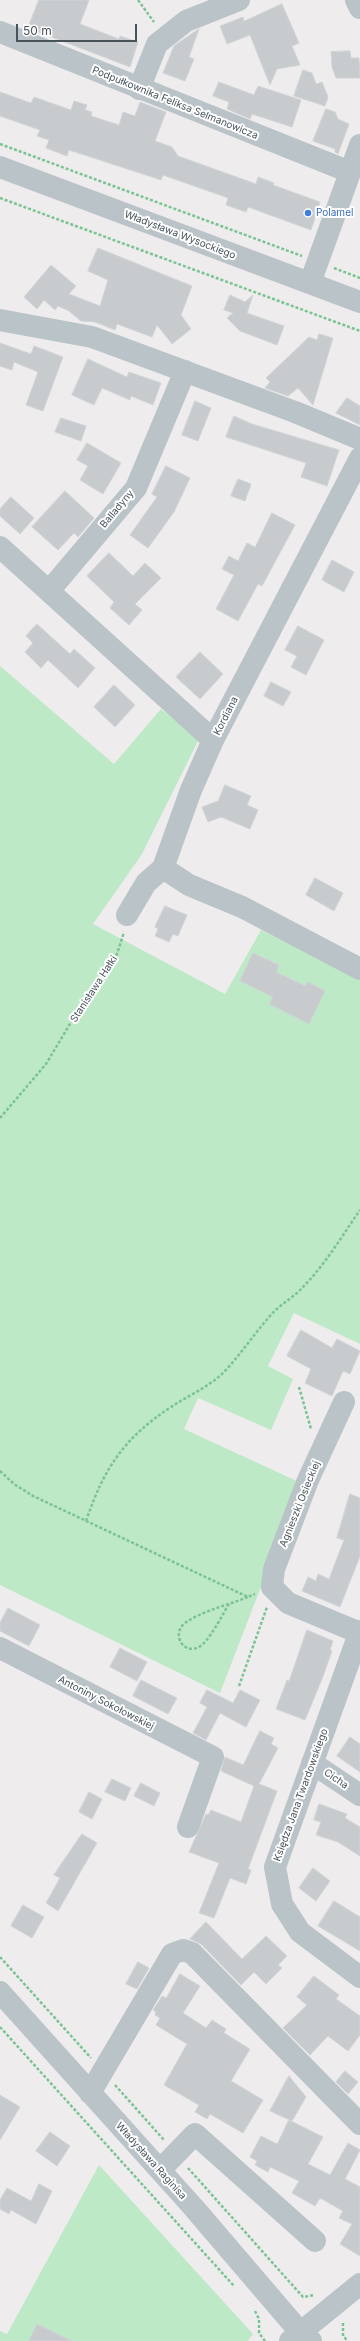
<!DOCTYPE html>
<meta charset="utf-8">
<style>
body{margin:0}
#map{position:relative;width:360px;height:2341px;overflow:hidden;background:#efeced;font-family:Inter,sans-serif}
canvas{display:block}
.scale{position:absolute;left:16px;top:24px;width:121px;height:18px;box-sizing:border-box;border:2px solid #475358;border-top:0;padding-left:5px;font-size:12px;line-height:14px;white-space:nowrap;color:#475358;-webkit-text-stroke:3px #fff;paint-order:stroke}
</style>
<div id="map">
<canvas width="360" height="2341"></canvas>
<div class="scale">50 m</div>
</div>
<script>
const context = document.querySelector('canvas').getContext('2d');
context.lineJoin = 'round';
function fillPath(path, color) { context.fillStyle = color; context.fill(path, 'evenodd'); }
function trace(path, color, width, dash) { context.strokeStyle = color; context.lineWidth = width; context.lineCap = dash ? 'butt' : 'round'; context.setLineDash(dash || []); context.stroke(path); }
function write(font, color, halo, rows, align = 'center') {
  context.font = font + ' Inter,sans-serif'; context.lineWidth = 4; context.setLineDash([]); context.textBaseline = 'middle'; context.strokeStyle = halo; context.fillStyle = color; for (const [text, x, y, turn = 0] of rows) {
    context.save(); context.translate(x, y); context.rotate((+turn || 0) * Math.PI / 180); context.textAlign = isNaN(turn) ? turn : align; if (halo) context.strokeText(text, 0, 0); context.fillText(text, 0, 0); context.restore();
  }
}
const green = new Path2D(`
 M0,666L114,764L161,709L199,739L142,854L93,924L225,994L261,930L360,978V1344L294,1313L268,1366L293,1379L271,1430L198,1398L184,1429L301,1483L220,1693L0,1585Z
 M99,2165L253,2334L248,2341H0V2331L7,2334Z`);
const building = new Path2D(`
 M39,0H89L80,24L119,39L120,36L138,42L130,67L28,28Z
 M282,4L299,43L292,46L300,65L277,69L270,85L250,35L227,44L220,26L243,17L244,21Z
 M199,29L189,57L194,59L185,81L163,73L174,46Z
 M350,51L351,58H359L360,78H336L332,67L331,52Z
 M303,70L312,73L316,84L322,82L328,97L325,106L294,96Z
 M219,82L254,95L258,86L301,100L292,127L252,114L250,119L227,109L229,102L213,96Z
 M0,92L31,103L34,97L71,110L74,101L87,105L85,110L92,112L91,116L119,125L123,112L135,116L140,102L166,112L155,141L172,147L178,156L256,184L258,177L274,183L273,185L320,202L311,230L248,207L246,212L226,205L228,198L163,175L161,180L69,150L67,156L46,148L49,140L37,136L40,130L0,116Z
 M326,109L335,112L338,119L349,124L338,154L335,152V149L313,141Z
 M98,248L192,286L181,315L191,329L172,344L157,325L152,337L117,324L115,330L95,322L81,321L69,311L58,306L55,310L44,300L37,309L24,297L51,265L76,286L69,294L100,306L108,280L88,271Z
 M230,295L245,302L253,295L247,313L284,326L277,345L240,331L227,318L233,313L224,310Z
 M319,334L333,338L313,405L298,388L288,396L265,388L270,382L266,378L309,337L317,340Z
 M0,343L31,354L34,346L63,357L43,411L26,405L38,372L14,362L12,370L0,366Z
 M88,359L127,377L129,372L161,383L153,405L131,396L130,400L102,388L94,405L72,395Z
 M347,398L360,406V425L336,413Z
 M195,401L211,408L198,441L182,435Z
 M234,416L252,424L339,450L327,486L301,477L306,463L226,437Z
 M61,418L86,426L81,441L55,432Z
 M87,443L121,463L103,494L80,480L88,466L77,460Z
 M166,466L190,478L174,512L148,548L130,535L157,497L152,494Z
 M238,479L251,484L245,501L231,496Z
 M65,491L94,518L78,537L74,533L58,550L32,527Z
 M11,497L34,518L20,534L0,516V509Z
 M272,513L295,525L262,586L258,584L238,621L216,609L234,575L222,569L229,556L238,561L247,543L255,547Z
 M109,553L133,576L145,563L161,578L135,604L142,610L129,625L110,608L114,602L87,576Z
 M332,560L354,572L344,592L322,580Z
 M37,624L70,654L74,649L95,668L78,688L48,660L41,668L25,652L33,643L26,636Z
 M298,626L324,640L306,675L291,667L297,656L285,650Z
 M200,652L223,674L200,699L176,677Z
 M271,682L291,692L283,706L264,696Z
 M114,685L135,705L115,727L94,707Z
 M225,785L251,796L247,805L258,810L250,829L221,817L208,822L202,807L218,801Z
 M315,878L343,893L334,911L306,895Z
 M165,906L187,915L178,936L173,934L169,942L155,936L158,929L155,927Z
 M253,953L279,965L276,972L305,986L308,982L325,991L309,1024L269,1004L273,997L240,981Z
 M301,1330L332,1348L337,1339L360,1351L350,1374L343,1371L332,1396L305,1383L311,1369L287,1356Z
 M350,1494L360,1498V1556L340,1607L302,1591L308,1577L316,1581L318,1574L329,1579L344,1540L337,1538Z
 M8,1608L40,1625L29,1646L0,1631V1623Z
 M307,1630L333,1641L330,1650L332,1651L322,1679L305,1720L276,1709L287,1680L289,1681Z
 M120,1648L147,1662L137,1681L110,1667Z
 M141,1680L177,1698L168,1714L133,1696Z
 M207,1690L233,1703L240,1690L260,1700L246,1727L220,1713L206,1740L193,1733L207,1707L200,1703Z
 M260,1731L274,1738L271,1744L278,1748L259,1784L277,1791L248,1869L251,1870L246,1884L230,1878L214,1918L199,1913L219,1863L189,1852L206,1814L208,1815L211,1810L241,1822L254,1786L221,1771L225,1757L243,1765Z
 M350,1737L360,1744V1772L337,1756Z
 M112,1779L131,1788L125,1801L105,1792Z
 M141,1783L160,1793L154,1806L134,1796Z
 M89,1792L102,1799L92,1819L79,1812Z
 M319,1804L347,1814L345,1818L360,1827V1856L338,1842L316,1835L321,1822L314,1820Z
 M82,1834L97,1843L58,1911L46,1903L60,1878L54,1875Z
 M313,1868L330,1881L316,1901L299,1888Z
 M334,1901L360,1917V1951L318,1926Z
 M23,1905L44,1917L32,1938L11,1926Z
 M206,1922L242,1959L266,1936L287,1956L278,1965L282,1968L266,1984L254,1972L241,1985L201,1944L190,1939Z
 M138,1962L149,1968L137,1989L126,1984Z
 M180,1974L200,1986L183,2013L206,2028L212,2020L226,2029L224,2033L250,2049L231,2081L263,2100L243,2133L210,2114L207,2119L195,2112L199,2105L164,2085L187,2044L156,2025L160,2018L155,2015L156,2012L153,2010L162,1996L166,1998Z
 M314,1976L339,1995L336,1999L360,2016V2035L348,2051L328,2036L310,2055L283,2028L307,2005L297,1997Z
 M345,2071L358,2082L348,2094L336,2082Z
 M289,2076L306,2097L292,2121L270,2111Z
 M0,2095L20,2107L0,2140Z
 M289,2120L323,2137L308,2164L330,2175L348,2143L360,2150L345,2179L360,2187V2256L340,2244L352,2224L339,2218L343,2211L320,2198L315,2206L292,2193L299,2181L270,2167L268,2172L255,2165L257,2161L250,2157L261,2136L277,2144Z
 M50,2132L70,2146L57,2166L36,2151Z
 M39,2184L52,2191L36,2224L11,2210L9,2214L0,2209V2200L7,2188L31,2201Z
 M37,2324L72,2341H29Z`);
const path = new Path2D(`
 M138,0L154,22
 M0,144L302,256
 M0,198L360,331
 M334,268L360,278
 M0,1118L46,1064L82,1004L117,954L124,932
 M299,1387L311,1429
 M0,1471L14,1484L33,1496L248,1597L255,1594
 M86,1521C104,1468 124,1438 171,1407C189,1395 209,1387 224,1372C241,1354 254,1334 270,1316C279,1305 293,1298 302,1288C325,1265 342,1236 360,1210
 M229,1604C222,1615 209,1642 199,1647C183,1655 171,1634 185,1623C202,1611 228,1605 248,1597
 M239,1686L267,1607
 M0,1957L91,2058
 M0,2027L234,2286
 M115,2085L164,2140
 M188,2168L303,2297L315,2295
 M255,2311L259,2319V2333L265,2341
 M343,2323V2336L348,2341`);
const minor = new Path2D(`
 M356,0L360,8
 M0,32L350,172
 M139,89L157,44L186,21L239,0
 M0,167L360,302
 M310,283L360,145
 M0,320L92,337L295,412L360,439
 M0,547L213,740L360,458
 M49,591L136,488L185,371
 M163,868L189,885L242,907L360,969
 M127,915L146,883L163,868L191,790L213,740
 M344,1402L308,1480L274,1569L272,1587L288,1603L360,1633
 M360,1631L275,1867L282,1904L300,1932L360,1977
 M0,1648L213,1757L188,1827
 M312,1763L360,1795
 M0,1992L194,2208L300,2332L311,2341
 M90,2093L172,1954L183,1950L192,1953L360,2124
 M160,2170L195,2134L315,2241
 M290,2341L360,2284`);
const markers = [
 [308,213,4,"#3f7fe0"]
];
const streetNames = [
 ["Podpułkownika Feliksa Selmanowicza",175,103,22],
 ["Władysława Wysockiego",180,235,21],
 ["Balladyny",117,509,-50],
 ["Kordiana",226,716,-63],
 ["Stanisława Hałki",94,989,-57],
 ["Agnieszki Osieckiej",300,1504,-68],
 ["Antoniny Sokołowskiej",106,1703,27],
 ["Cicha",336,1779,34],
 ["Księdza Jana Twardowskiego",301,1795,-70],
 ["Władysława Raginisa",151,2161,48]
];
const shopNames = [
 ["Polamel",316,213]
];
fillPath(green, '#bee9c7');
fillPath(building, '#c7cbce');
trace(building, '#d1d4d7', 1);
trace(path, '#7ac392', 2.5, [3, 2]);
trace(minor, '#b9c3c8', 22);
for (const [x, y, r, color] of markers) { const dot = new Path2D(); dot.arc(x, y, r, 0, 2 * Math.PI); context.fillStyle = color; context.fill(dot); trace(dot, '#fff', 1.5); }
write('10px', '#475358', '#fff', streetNames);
write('10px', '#366cbe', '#fff', shopNames, 'left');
</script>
